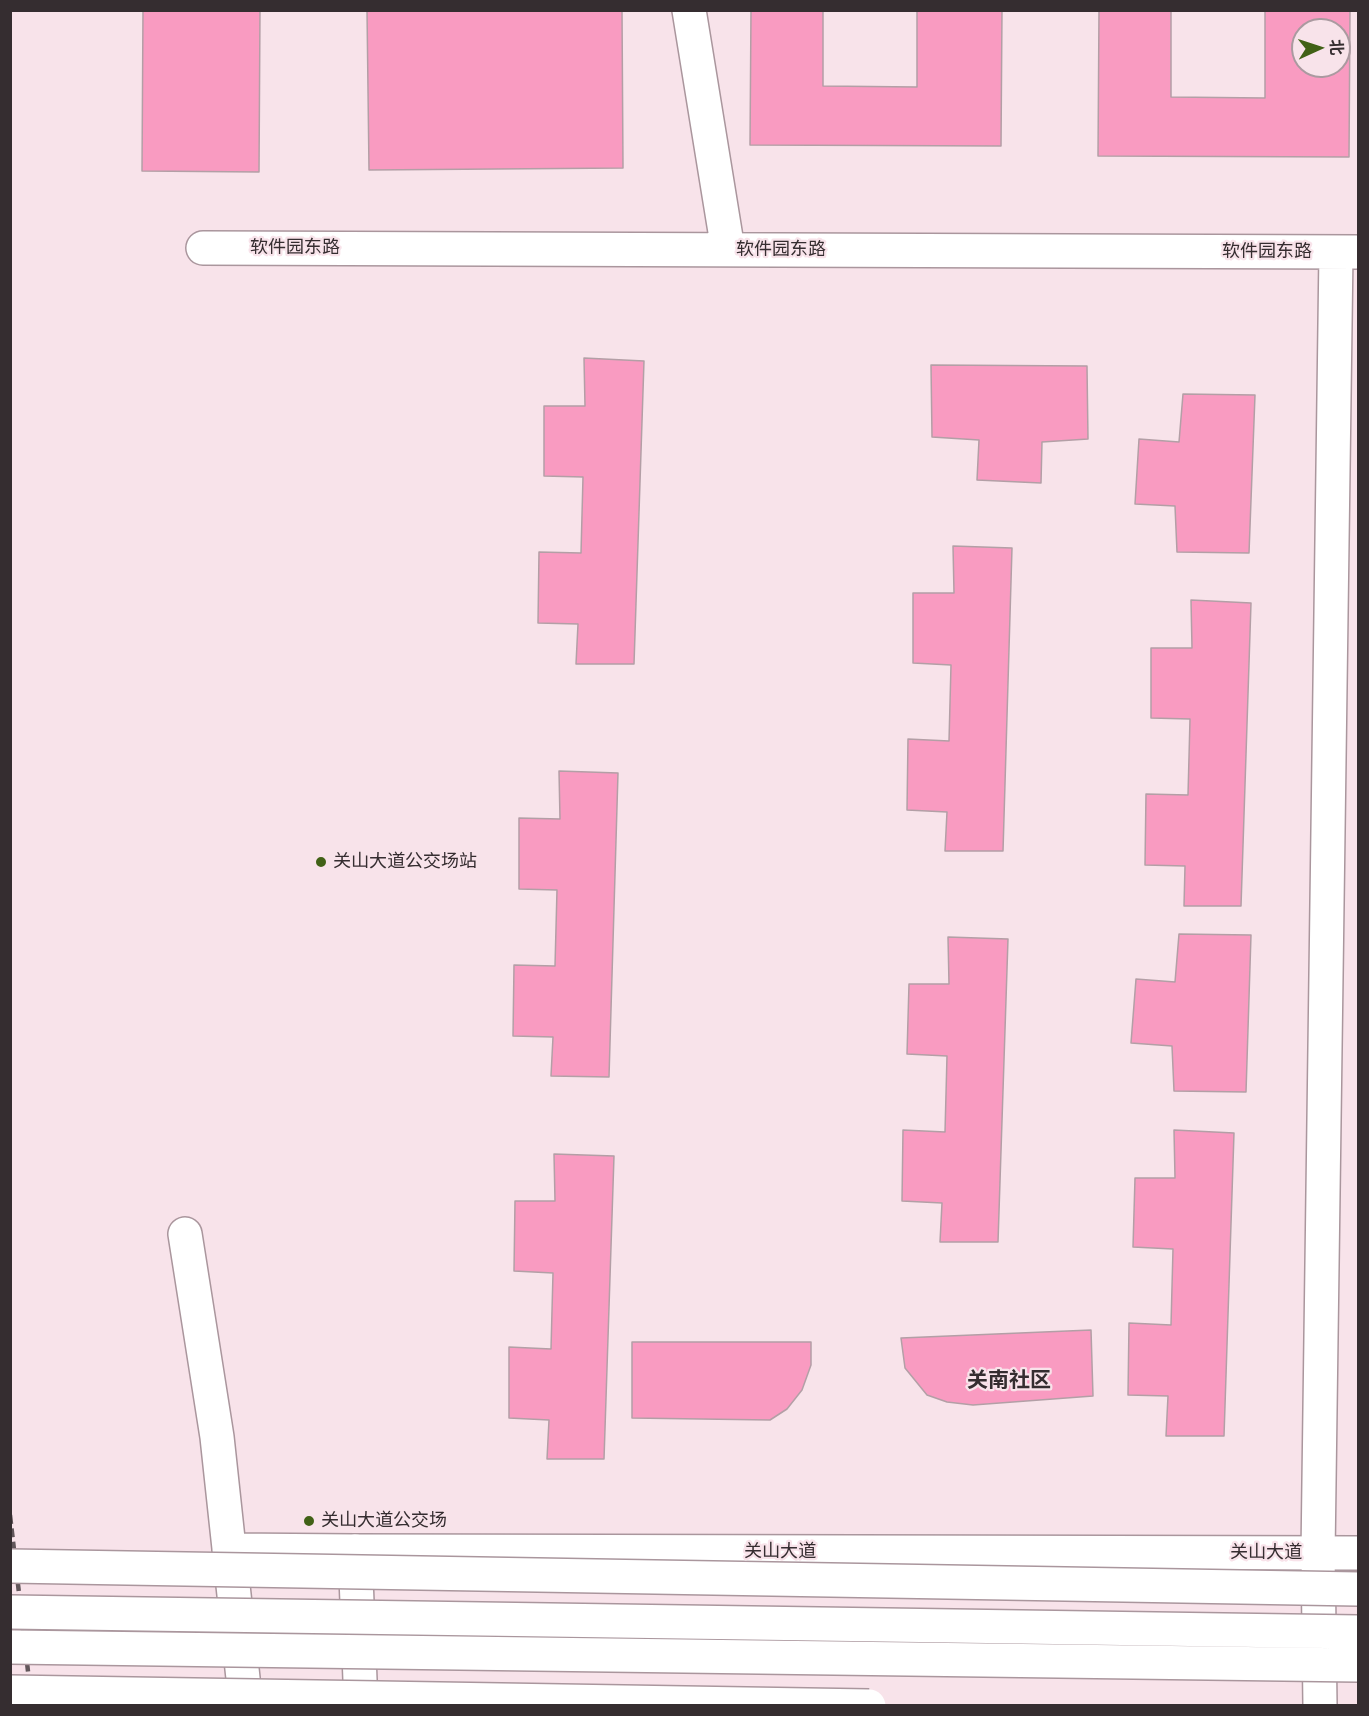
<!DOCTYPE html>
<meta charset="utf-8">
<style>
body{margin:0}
#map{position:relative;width:1369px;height:1716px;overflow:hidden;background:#f8e3ea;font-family:"IBM Plex Sans","Noto Sans SC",sans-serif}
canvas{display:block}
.frame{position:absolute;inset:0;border:12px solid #352d30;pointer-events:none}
.north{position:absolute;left:1291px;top:18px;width:60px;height:60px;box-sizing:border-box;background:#f8e3ea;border:2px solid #aa9aa0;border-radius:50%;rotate:87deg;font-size:16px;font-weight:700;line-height:24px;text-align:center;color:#352d30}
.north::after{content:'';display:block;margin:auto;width:21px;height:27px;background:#416116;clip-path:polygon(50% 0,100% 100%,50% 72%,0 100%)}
</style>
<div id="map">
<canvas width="1369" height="1716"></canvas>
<div class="frame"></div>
<div class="north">北</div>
</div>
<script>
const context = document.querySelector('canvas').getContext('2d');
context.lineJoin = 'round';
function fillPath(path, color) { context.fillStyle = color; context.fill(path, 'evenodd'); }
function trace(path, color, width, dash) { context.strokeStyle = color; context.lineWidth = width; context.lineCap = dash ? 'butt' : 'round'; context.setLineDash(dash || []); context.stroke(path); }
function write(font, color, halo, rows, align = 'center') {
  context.font = font + ' "IBM Plex Sans","Noto Sans SC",sans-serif'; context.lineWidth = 4.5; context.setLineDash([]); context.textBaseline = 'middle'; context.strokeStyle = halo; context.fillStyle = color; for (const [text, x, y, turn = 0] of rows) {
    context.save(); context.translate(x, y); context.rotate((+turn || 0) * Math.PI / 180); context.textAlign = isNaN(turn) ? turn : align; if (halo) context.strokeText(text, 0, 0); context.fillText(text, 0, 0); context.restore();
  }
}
const building = new Path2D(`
 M143,10H260L259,172L142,171Z
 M367,10H622L623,168L369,170Z
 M751,10H823V86L917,87V10H1002L1001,146L750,145Z
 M1099,10H1171V97L1265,98V10H1350L1349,157L1098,156ZM1303,30H1339V66H1303Z
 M584,358L644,361L634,664H576L578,624L538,623L539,552L581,553L583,477L544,476V406H585Z
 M931,365L1087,366L1088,439L1042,442L1041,483L977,480L979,440L932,437Z
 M1183,394L1255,395L1249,553L1177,552L1175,506L1135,504L1139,439L1179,442Z
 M953,546L1012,548L1003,851H945L947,812L907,810L908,739L949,741L951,665L913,663V593H954Z
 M1191,600L1251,603L1241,906H1184L1185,866L1145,865L1146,794L1188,795L1190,719L1151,718V648H1192Z
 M559,771L618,773L609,1077L551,1076L553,1037L513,1036L514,965L555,966L557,890L519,889V818L560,819Z
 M1179,934L1251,935L1246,1092L1174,1091L1172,1046L1131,1043L1136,979L1175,982Z
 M948,937L1008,939L998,1242H940L942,1203L902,1201L903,1130L945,1132L947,1056L907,1054L909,984H949Z
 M1174,1130L1234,1133L1224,1436H1166L1168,1396L1128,1395L1129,1323L1171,1325L1173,1249L1133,1247L1135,1178H1175Z
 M554,1154L614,1156L604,1459H547L549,1420L509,1418V1347L551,1349L553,1273L514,1271L515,1201H555Z
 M1091,1330L1093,1396L973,1405L947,1402L927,1395L905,1368L901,1338Z
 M632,1342H811V1365L802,1390L787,1409L770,1420L632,1418Z`);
const minor = new Path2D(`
 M689,10L728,250
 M203,248L1356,252
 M185,1234L217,1437L246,1706
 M229,1550L355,1551
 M1320,1706L1318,1553L1336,252`);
const major = new Path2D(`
 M361,1706L355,1551L1358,1553`);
const rail = new Path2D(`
 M10,1515L32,1706
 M10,1697L11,1706`);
const majorBridge = new Path2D(`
 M10,1566L1358,1589
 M10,1612L1358,1632
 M10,1647L1358,1665
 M10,1692L869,1706`);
const markers = [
 [321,862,6,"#416116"],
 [309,1521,6,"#416116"]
];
const streetNames = [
 ["软件园东路",295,248],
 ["软件园东路",781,250],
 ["软件园东路",1267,252],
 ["关山大道",780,1552],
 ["关山大道",1266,1553]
];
const poiNames = [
 ["关山大道公交场站",333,862],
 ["关山大道公交场",321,1521]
];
const quarterNames = [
 ["关南社区",1009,1381]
];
fillPath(building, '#f99bc1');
trace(building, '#b39fa6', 1.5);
trace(minor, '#aa969d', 36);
trace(major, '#aa969d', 36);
trace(minor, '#fff', 33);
trace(major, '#fff', 33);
trace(rail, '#61565a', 4.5, [9, 4.5]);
trace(majorBridge, '#aa969d', 36, []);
trace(majorBridge, '#fff', 33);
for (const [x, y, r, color] of markers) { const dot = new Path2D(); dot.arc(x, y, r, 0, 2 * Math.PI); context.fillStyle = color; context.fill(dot); trace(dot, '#f8e3ea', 2); }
write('18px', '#352d30', '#f8e3ea', streetNames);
write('18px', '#352d30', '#f8e3ea', poiNames, 'left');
write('bold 21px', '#352d30', '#f8e3ea', quarterNames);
</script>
